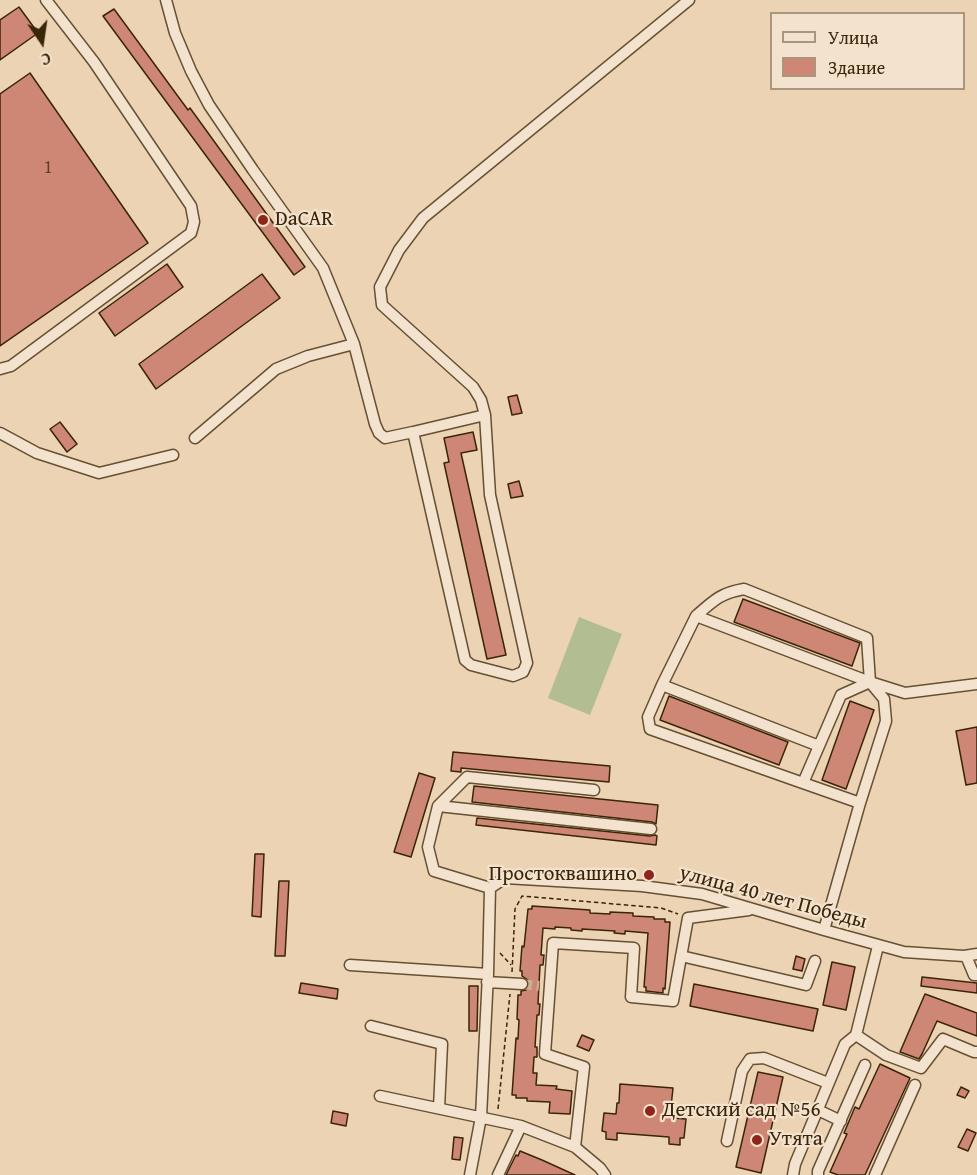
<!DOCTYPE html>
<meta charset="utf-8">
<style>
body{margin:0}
#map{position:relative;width:977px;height:1175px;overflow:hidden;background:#ecd3b3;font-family:"Gentium Book Plus",serif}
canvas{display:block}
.legend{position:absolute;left:770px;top:12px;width:195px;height:78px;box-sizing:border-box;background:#f3e2ce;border:2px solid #a9967f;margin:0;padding:8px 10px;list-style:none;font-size:18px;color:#3a2508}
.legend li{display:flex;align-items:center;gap:12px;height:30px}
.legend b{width:30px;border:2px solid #a9967f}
.north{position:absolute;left:12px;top:12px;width:60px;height:60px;-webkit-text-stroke:4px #f3e2ce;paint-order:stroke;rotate:167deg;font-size:16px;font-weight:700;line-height:24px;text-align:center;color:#3a2508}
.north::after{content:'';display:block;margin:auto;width:21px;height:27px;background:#3a2508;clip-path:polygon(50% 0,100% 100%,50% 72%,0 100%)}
</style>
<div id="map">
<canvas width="977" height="1175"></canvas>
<ul class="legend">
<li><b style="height:8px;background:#f3e2ce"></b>Улица</li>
<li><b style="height:16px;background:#ce8775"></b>Здание</li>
</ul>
<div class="north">С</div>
</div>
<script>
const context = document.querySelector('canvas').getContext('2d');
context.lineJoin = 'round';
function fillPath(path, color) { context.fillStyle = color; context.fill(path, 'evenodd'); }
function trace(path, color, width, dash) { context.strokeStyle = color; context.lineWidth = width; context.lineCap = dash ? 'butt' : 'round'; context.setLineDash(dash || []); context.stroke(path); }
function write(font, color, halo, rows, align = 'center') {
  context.font = font + ' "Gentium Book Plus",serif'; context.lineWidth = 4.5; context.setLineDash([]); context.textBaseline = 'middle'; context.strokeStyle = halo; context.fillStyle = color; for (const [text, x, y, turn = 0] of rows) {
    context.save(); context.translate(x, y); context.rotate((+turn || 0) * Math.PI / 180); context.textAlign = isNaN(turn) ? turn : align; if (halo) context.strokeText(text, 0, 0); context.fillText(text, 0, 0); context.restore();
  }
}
const green = new Path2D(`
 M579,617L622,634L590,715L548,698Z`);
const building = new Path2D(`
 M19,7L38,33L0,60V20Z
 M114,9L188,110L190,108L305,267L294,275L103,16Z
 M30,73L148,243L0,346V94Z
 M167,264L183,287L115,336L99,313Z
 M262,274L280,298L156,389L139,364Z
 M517,395L522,413L512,415L508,397Z
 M60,422L77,444L67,452L50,429Z
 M473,432L477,450L461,453L506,655L487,659L444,463L449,462L444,438Z
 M519,481L523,496L511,498L508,484Z
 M743,599L860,643L852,666L734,622Z
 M669,696L788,742L779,765L660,720Z
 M850,701L874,710L846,789L822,780Z
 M977,727V783L966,785L956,731Z
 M453,752L610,766L609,782L461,768V772L451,771Z
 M419,773L435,778L411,857L394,852Z
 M474,786L658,805L656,824L652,822L472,802Z
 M477,818L650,836L655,835L657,836L656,845L476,825Z
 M255,854H264L261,917L252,916Z
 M279,881H289L285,956H275Z
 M532,906L590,910V913L610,914V912L633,913V916L654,917V919H665V922H670L665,989L663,988V993L646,991V987H644L648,933L625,931V934L614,933L615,931L582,929V931L571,930V928L555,927V929L543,928L541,955H544L543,965H540L538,1004H540L539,1015H537L535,1047H537V1057H534L533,1073H537L536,1085L557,1086L556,1089L572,1091L570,1114L549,1113L550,1102L527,1101V1098H516V1095H512L516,1038L518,1039L519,1020L517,1019L518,995H521V991L526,990L529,985L528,980L522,976V971H520L522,946L524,947L528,909H532Z
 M796,956L805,959L802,971L793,969Z
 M832,962L855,967L846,1010L823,1005Z
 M922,977L977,983V993L921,986Z
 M301,983L338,989L337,999L299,993Z
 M694,984L818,1009L813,1031L690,1006Z
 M469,986H478L477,1031H469Z
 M925,994L977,1013V1036L937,1021L922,1054L919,1059L900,1052Z
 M582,1035L594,1040L589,1051L577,1046Z
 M880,1064L910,1078L865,1175H838L830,1172L847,1134L844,1133L855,1107L859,1109Z
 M758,1072L783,1077L761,1173L736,1167Z
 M620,1084L673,1088L671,1107H674L673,1118L686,1119L684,1138H680V1145L669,1144V1137L617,1133V1140L606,1139V1132L602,1131L604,1113L616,1114L617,1103H619Z
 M961,1087L969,1091L965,1098L957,1095Z
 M333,1111L348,1114L346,1126L331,1123Z
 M967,1129L976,1133L968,1151L958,1147Z
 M454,1137L463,1138L460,1160L452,1159Z
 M520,1151L542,1160L575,1175H506L516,1155L518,1156Z`);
const minorTunnel = new Path2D(`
 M522,984L539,986`);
const path = new Path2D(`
 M500,953L511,965
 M512,972L515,909L522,896L661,908L678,914
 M498,1109L510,994`);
const minor = new Path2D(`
 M166,0L175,33L191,71L209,105L253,170L323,268L354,344L308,356L276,369L195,438
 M354,344L375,424L379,433L385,438L413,432
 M0,369L11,366L191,233L194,222L191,206L94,62L46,0
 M485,415L413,432L465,660L471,665L513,676L523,672L527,663L490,495L485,415L481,400L473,387L382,305L380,287L399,250L423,218L689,0
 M0,433L37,453L99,473L173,455
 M696,616C714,600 721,593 744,589L867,638L870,682L884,699L886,721L860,803L824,930
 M870,682L841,695L819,746L662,685L696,616L870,682L905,693L977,684
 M662,685L648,717L650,729L803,783
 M819,746L803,783L860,803
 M438,806L651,829
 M490,888L434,871L428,847L438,806L467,777L594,790
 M681,956L806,985L815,961
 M966,956L974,975H977
 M350,965L488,974
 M487,982L522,984
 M371,1026L442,1044L439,1108
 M856,1035L886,1055L921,1068L943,1039L974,1052H977
 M380,1096L521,1126L575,1147L600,1168L605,1175
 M818,1110L841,1121
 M727,1141L742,1071L750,1059L764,1058L828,1083
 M575,1147L584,1067L545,1054L553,943L634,948L631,997L673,1001L688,918L749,910
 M470,1175L481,1117L488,974L490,888L505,878L642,886L702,894L824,930L904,952L964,956L977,954
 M498,1175L521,1126
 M793,1175L795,1164L845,1044L856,1035L878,946
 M818,1175V1171L865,1065
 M875,1175L915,1085`);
const markers = [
 [263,220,6,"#8f2418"],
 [649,875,6,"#8f2418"],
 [650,1111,6,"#8f2418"],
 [757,1140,6,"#8f2418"]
];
const numberNames = [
 ["1",48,168]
];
const poiNames = [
 ["DaCAR",275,220],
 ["Простоквашино",637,875,"right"],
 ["Детский сад №56",662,1111],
 ["Утята",769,1140]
];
const streetNames = [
 ["улица 40 лет Победы",773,898,15]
];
fillPath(green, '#b2be91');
fillPath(building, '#ce8775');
trace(building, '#3a2508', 1.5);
trace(minorTunnel, '#c8b091', 10, [10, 5]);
trace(minor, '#665033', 13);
trace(path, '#3a2508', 1.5, [4.5, 3]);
trace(minor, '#f3e2ce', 10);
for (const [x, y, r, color] of markers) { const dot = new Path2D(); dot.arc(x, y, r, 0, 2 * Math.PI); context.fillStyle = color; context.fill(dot); trace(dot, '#f3e2ce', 2); }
write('18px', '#5f3e23', null, numberNames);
write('21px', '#3a2508', '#f3e2ce', poiNames, 'left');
write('21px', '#3a2508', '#f3e2ce', streetNames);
</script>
